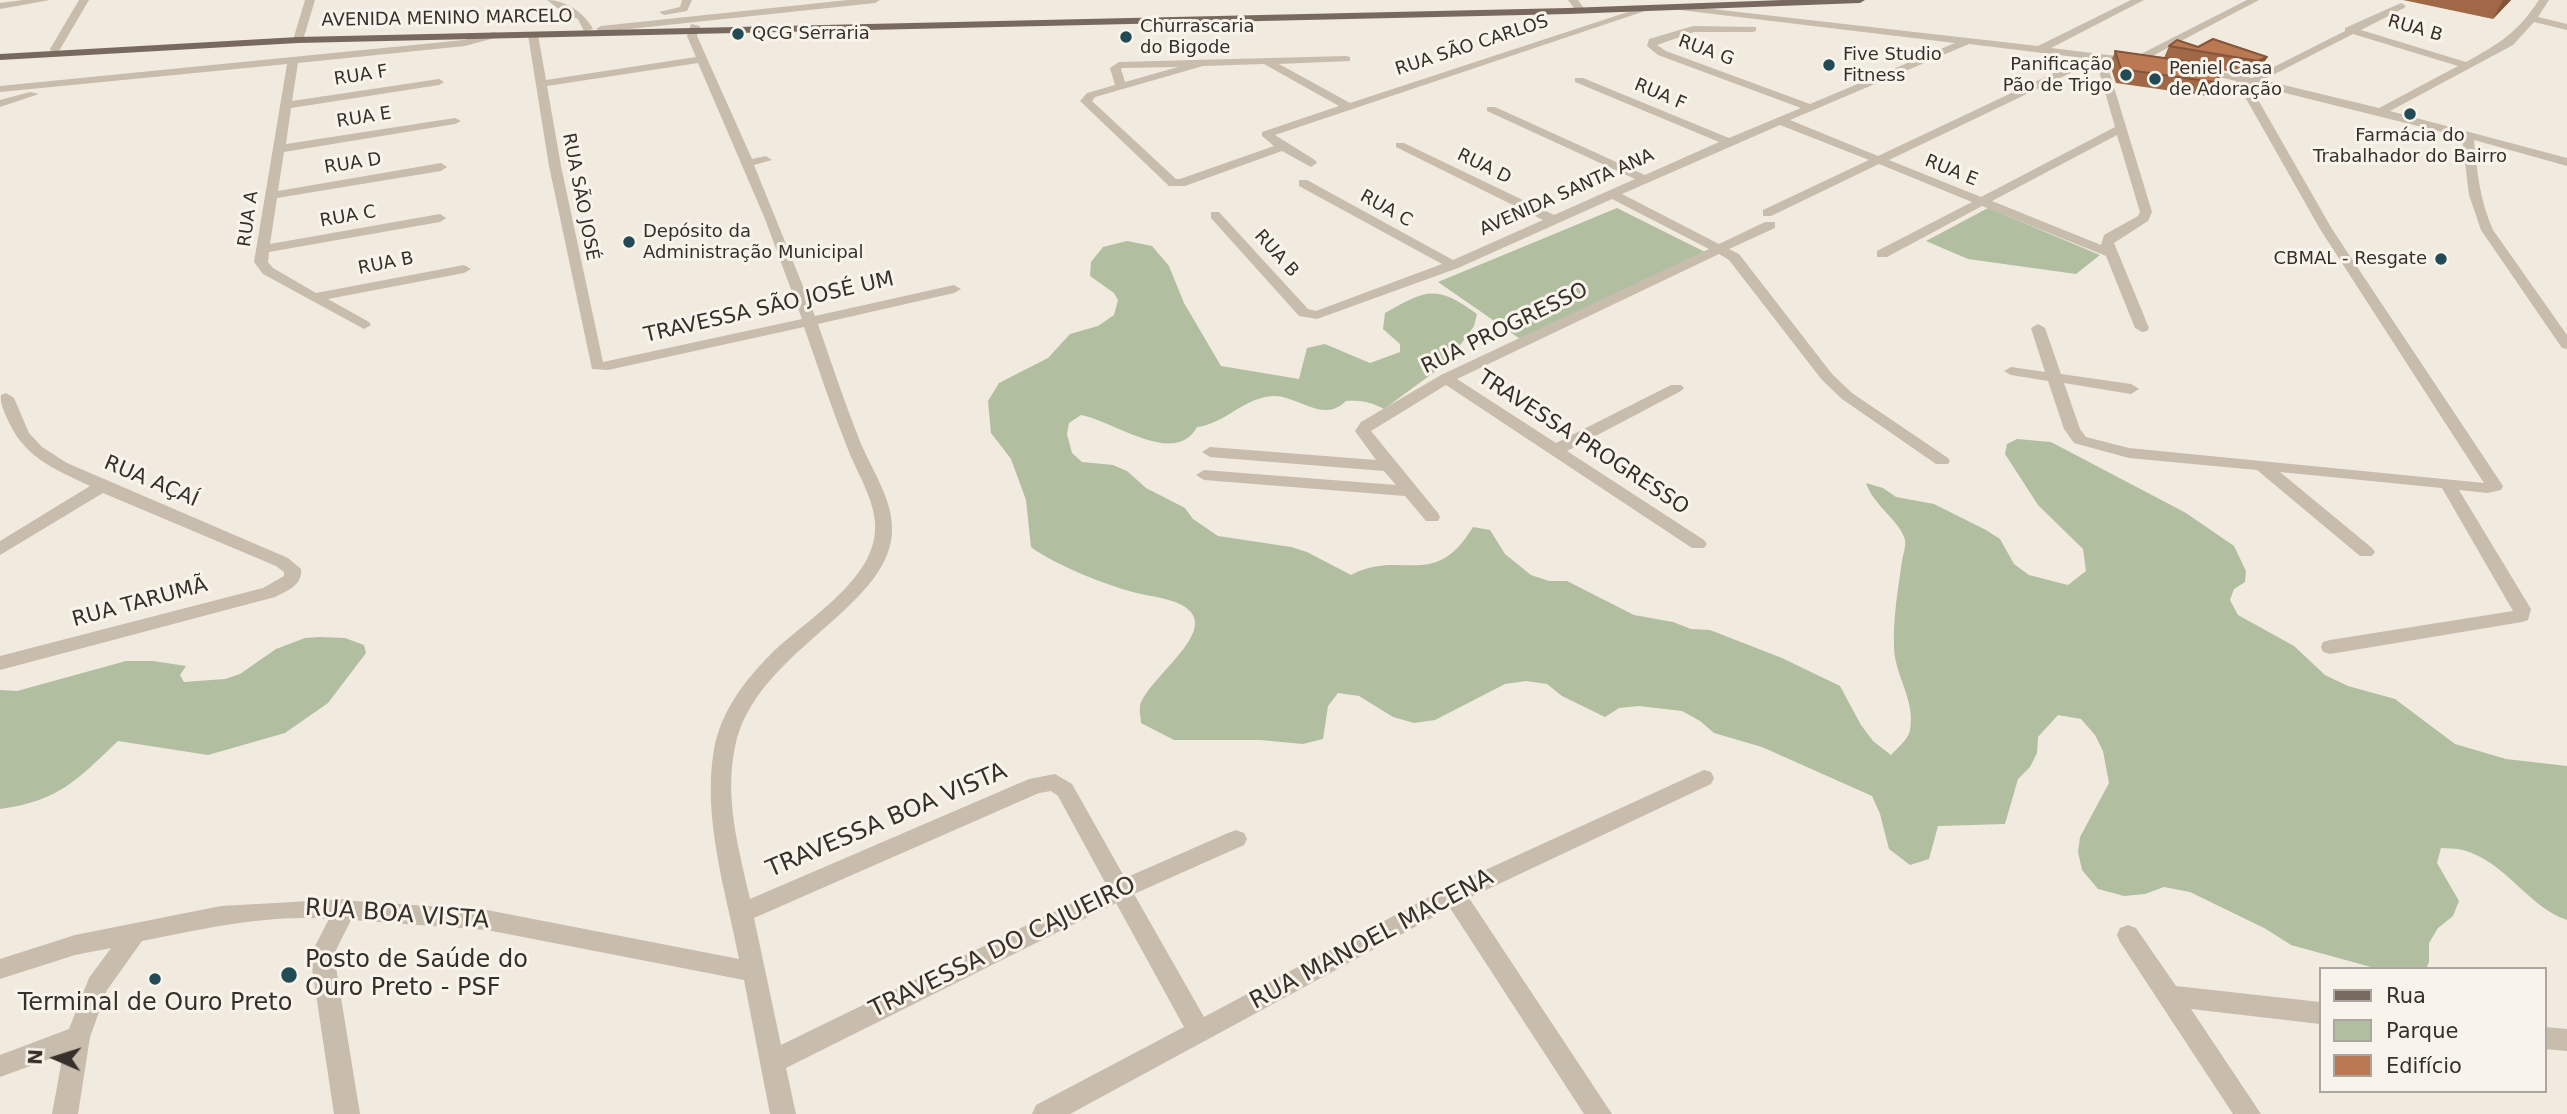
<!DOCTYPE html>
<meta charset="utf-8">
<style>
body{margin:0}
#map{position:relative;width:2567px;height:1114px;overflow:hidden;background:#f1eadf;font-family:"DejaVu Sans",sans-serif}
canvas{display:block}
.legend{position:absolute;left:2319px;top:967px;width:228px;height:126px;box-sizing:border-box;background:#f9f4eb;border:2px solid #aba69e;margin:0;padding:9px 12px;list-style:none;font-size:21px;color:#37302a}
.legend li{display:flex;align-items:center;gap:14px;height:35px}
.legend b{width:35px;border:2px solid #aba69e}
.north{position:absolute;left:21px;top:1023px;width:70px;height:70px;-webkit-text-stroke:5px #f9f4eb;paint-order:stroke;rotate:273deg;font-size:19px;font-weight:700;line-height:28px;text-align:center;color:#37302a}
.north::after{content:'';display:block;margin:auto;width:24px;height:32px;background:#37302a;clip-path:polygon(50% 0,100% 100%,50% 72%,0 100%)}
</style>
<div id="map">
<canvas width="2567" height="1114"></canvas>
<ul class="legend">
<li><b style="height:9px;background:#77695d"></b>Rua</li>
<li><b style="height:19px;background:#b1bfa0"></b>Parque</li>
<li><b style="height:19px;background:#bb7953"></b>Edifício</li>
</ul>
<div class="north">N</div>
</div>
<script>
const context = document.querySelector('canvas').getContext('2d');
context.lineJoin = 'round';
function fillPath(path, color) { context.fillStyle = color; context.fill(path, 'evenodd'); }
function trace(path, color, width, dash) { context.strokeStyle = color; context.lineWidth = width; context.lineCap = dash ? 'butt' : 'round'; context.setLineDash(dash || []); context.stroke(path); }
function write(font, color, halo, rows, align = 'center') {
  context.font = font + ' "DejaVu Sans",sans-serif'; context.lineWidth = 6; context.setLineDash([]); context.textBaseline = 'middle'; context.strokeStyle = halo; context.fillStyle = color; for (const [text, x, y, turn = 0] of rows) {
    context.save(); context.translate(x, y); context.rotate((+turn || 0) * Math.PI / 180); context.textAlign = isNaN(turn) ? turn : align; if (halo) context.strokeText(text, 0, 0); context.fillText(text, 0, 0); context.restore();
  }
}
const green = new Path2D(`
 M1617,208L1709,254L1526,343L1438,282Z
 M1988,208L2100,255L2076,274L1968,259L1926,241Z
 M1127,241L1152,246L1169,266L1184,303L1221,366L1299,379L1307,348L1325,344L1370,363L1400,352V344L1383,329L1385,313C1426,290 1436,284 1477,314L1474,326L1448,362L1384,409C1371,402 1361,400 1346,401C1323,424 1299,396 1274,396C1244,397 1225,424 1197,427C1175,468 1112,420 1081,415L1069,423L1067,434L1072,453L1082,462L1113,465L1127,471L1146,488L1185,508L1193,519L1218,536L1291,547L1307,552L1351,575C1402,548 1434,592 1473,527L1490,530L1505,554L1531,575L1549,581H1567L1634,615L1673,622L1691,629L1710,630L1782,658L1840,686L1861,725L1873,741L1891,755C1897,748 1909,739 1910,730C1916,700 1894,675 1894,646C1893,618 1898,589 1902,561C1903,554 1906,548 1905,540C1901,522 1873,505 1866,483L1883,488L1896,497L1934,504L1986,530L2000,539L2014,564L2029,575L2068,585L2086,571L2083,549L2038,505L2005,454L2007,444L2017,439L2051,442L2186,513L2234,546L2246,571L2245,582L2234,589L2230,600L2238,615L2294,646L2325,675L2348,686L2395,699L2455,744L2506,759L2567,766V920C2528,907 2505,861 2463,850C2456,848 2448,849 2441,848L2437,863L2459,901L2453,916L2438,928L2429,943V962L2426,969H2378L2291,945L2266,929L2190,892L2164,887L2145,894L2124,896L2098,889L2082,870L2078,852L2080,837L2109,783L2103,751L2095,735L2081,719L2058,715L2038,737L2037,753L2030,767L2018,779L2005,824L1938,826L1929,859L1910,865L1889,849L1880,814L1872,796L1762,747L1714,733L1700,721L1682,711L1639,706L1619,708L1605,717L1562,696L1547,684L1526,681L1505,684L1435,720L1414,723L1393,717L1359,696L1338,693L1328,706L1323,739L1303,744L1260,740H1174L1141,723C1141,718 1139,711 1140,707C1147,673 1253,613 1151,596C1119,591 1056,566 1031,547L1026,500L1011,459L991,433L988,401L999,383L1048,358L1070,334L1098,326L1114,315L1118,300L1114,293L1090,276L1091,262L1103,247Z
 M320,637L345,638L364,645L366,653L328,703L285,733L208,755L118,741C77,780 59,801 0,809V690L17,691L126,661H153L186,666L180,675L184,682L225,679L240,674L276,649L305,638Z`);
const minor = new Path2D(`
 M23,0H50L0,9V3Z
 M79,0H89L59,51H51L50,49Z
 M305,0H315L303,40L298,43L293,40Z
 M547,0C565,0 585,13 593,29L584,31L578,19L564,13Z
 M682,0H692L687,11L664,15L659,12L680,7Z
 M848,0H880L875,3L601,32L596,29L601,26Z
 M1568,0H1578L1585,10L1583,12H1577Z
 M2131,0H2144L2051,48L2133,58L2247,0H2259L2139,63L2106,61L2152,212L2148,221L2114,243L2149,328L2147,331L2142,332L2135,328L2106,256L1982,206L1887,257H1877V251L1972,202L1879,164L1771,216H1763V210L1869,160L1780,125L1622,194L1719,244L1765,222H1775V228L1729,249L1739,254L1832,374L1852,393L1948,458L1950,461L1948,464H1936L1842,399L1822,380L1729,260L1719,254L1457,379L1556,443L1671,385H1681L1684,388L1681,391L1567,451L1704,540L1707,544L1704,548H1692L1446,385L1371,431L1438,513L1440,517L1438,521H1426L1405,496L1204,480L1196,475L1204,470L1396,485L1384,471L1210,457L1202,452L1210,447L1376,460L1355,431L1361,422L1441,375L1709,249L1612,199L1458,268L1317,319L1299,316L1211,218V212H1219L1308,309L1316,311L1442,264L1299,186V180H1307L1453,260L1543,220L1396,147V143H1404L1554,215L1635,179L1487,111V107H1495L1645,175L1719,142L1575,82V78H1583L1729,138L1801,108L1658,55L1647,46L1649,39L1693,26L1756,27V31L1752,32H1694L1657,45L1666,51L1810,104L1955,43L1680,10L1675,7L1677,5L2038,46ZM1969,44L2092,59L2073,64L1878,156L1790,120ZM2097,64L2115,127L1981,197L1889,160L2081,68ZM2117,135L2140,212L2138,216L2104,235L2101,245L1992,201Z
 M2539,0H2549L2538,17L2567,24V30L2534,22L2513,45L2390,111L2567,158V166L2474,140C2477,172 2480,201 2493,230L2567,335V349L2562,348L2481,230L2469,195L2462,137L2249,84L2332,229L2503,486L2501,490L2488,493L2459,490L2531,609L2528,620L2522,622L2330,654L2323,652L2321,647L2323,642L2330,640L2513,611L2442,488L2280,472L2372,548L2375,552L2372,556H2360L2257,470L2129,458L2074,443L2064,429L2048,381L2011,375L2004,371L2011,367L2045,372L2031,328L2038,324L2045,328L2061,374L2131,384L2139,389L2131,394L2064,383L2080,429L2086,437L2129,448L2484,483L2320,229L2236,81L2189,70L2194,67L2252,78L2345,31V28L2401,3L2406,6L2404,8L2361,30L2466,62C2499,44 2518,32 2539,0ZM2353,34L2458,66L2379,108L2263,80Z
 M1646,6L1654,8L1275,135L1315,160L1317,163L1311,167L1282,151L1185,186H1169L1080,101L1087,93L1115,85L1110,68L1119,62L1346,56L1350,57V61L1279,64L1350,103ZM1264,64L1339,106L1262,132V136L1274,146L1180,179H1176L1092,101L1095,97L1203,66ZM1178,67L1125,82L1121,69L1122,68Z
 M691,24L700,26L697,36L752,159L766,156L772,160L754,165L815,316L954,285L961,289L954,293L818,324C831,362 844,401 859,439C871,469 894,500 892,533C887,610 754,652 735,747C724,799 739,849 750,899L1029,779L1055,774L1072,784L1125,878L1228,833L1236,830L1244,833L1247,839L1244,845L1134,894L1204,1017L1446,888L1704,770L1711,772L1714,778L1711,784L1469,898L1612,1114H1584L1450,908L1070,1114H1032L1036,1105L1184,1027L1116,903L786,1068L796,1114H770L744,980L487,930L351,920L336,950L335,961L360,1114H334L311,961L313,950L329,919C267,914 203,929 142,941L107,990L90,1037L78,1114H52L63,1054L0,1077V1055L69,1029L89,978L111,948L75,955L0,979V959L75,935L221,906L346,899L354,901L487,910L739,959C726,891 702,819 714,749C721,712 744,681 770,655C804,621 871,583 875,532C877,502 857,474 847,447C831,407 818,367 804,327L608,370L592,369L549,166L528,35L533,32L538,35L546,80L696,57L687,36ZM698,63L765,219L802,319L603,362L561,166L547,86ZM1051,791L1058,796L1107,886L781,1045L754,918L1039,793Z
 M494,32L498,33V37L465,46L298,63L292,101L439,79L444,82L439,85L291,108L286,144L455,118L461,121L455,124L284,152L278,191L441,163L447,167L441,171L277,198L270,244L440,214L446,218L440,222L269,252L268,262L273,268L316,293L464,265L471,269L464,273L328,299L369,322L371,325L364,329L263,274L254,262L287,64L0,92V86L464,40Z
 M30,92L39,94L0,107V100Z
 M6,393L14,398L29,433L42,447L67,463L288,558L301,569C303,585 287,591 275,597L0,670V656L263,588L284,576V572L276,566L103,493L0,555V541L90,486C52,468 23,457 6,416C3,408 0,403 1,395Z
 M2128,925L2136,928L2176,986L2320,1002V1024L2191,1009L2261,1114H2233L2120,942L2117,935L2120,928Z
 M2544,1027L2567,1029V1051L2544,1049Z`);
const major = new Path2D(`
 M1783,0H1865L1860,3L1568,14L298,43L0,60V54L298,37L1568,8Z`);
const wall = new Path2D(`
 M2403,0H2511L2493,19Z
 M2169,46L2198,47L2267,57L2260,71L2252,75L2215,69L2221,83L2215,97L2116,83L2110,65L2115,51L2164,58Z`);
const shadedWall = new Path2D(`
 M2503,0H2511L2493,19Z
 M2267,57L2260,71L2252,75L2258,61Z`);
const building = new Path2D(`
 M2213,39L2267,57L2258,61L2169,46L2177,40L2198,47Z
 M2115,51L2213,65L2221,83L2121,69Z`);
const markers = [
 [738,34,7,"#234b55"],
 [1126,37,7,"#234b55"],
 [1829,65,7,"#234b55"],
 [2126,75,7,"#234b55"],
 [2155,79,7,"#234b55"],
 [2410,114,7,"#234b55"],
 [629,242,7,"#234b55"],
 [2441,259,7,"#234b55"],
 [289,975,9,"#234b55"],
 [155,979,7,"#234b55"]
];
const farStreetnames = [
 ["AVENIDA MENINO MARCELO",447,19,-1],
 ["RUA B",2415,29,16],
 ["RUA SÃO CARLOS",1472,46,-18],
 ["RUA G",1706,51,20],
 ["RUA F",361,76,-9],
 ["RUA F",1660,95,23],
 ["RUA E",364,118,-9],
 ["RUA D",353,164,-9],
 ["RUA D",1484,167,26],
 ["RUA E",1951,171,22],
 ["AVENIDA SANTA ANA",1567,193,-24],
 ["RUA SÃO JOSÉ",580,197,79],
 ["RUA C",1386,209,29],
 ["RUA C",348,217,-10],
 ["RUA A",249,219,-82],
 ["RUA B",1276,254,48],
 ["RUA B",386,264,-11]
];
const farPoinames = [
 ["Churrascaria",1140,27],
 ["do Bigode",1140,48],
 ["QCG Serraria",752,34],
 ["Five Studio",1843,55],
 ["Fitness",1843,76],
 ["Panificação",2112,65,"right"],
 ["Pão de Trigo",2112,86,"right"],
 ["Peniel Casa",2169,69],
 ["de Adoração",2169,90],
 ["Farmácia do",2410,136,"center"],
 ["Trabalhador do Bairro",2410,157,"center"],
 ["Depósito da",643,232],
 ["Administração Municipal",643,253],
 ["CBMAL - Resgate",2427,259,"right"]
];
const streetNames = [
 ["TRAVESSA SÃO JOSÉ UM",769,308,-13],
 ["RUA PROGRESSO",1505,329,-26],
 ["TRAVESSA PROGRESSO",1583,443,33],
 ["RUA AÇAÍ",151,482,23],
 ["RUA TARUMÃ",140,603,-15]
];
const nearStreetnames = [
 ["TRAVESSA BOA VISTA",887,821,-23],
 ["RUA BOA VISTA",397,915,4],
 ["RUA MANOEL MACENA",1372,940,-28],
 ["TRAVESSA DO CAJUEIRO",1003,948,-26]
];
const nearPoinames = [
 ["Posto de Saúde do",305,961],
 ["Ouro Preto - PSF",305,989],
 ["Terminal de Ouro Preto",155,1004,"center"]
];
fillPath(green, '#b1bfa0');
fillPath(minor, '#c8bcac');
fillPath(major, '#77695d');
fillPath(wall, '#a16847');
fillPath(shadedWall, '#83553a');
fillPath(building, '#bb7953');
trace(building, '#83553a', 2);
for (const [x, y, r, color] of markers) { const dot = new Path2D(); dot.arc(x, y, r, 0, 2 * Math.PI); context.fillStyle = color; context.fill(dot); trace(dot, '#f9f4eb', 2.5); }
write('18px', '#37302a', '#f9f4eb', farStreetnames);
write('18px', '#37302a', '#f9f4eb', farPoinames, 'left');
write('21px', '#37302a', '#f9f4eb', streetNames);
write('24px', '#37302a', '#f9f4eb', nearStreetnames);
write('24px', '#37302a', '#f9f4eb', nearPoinames, 'left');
</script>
